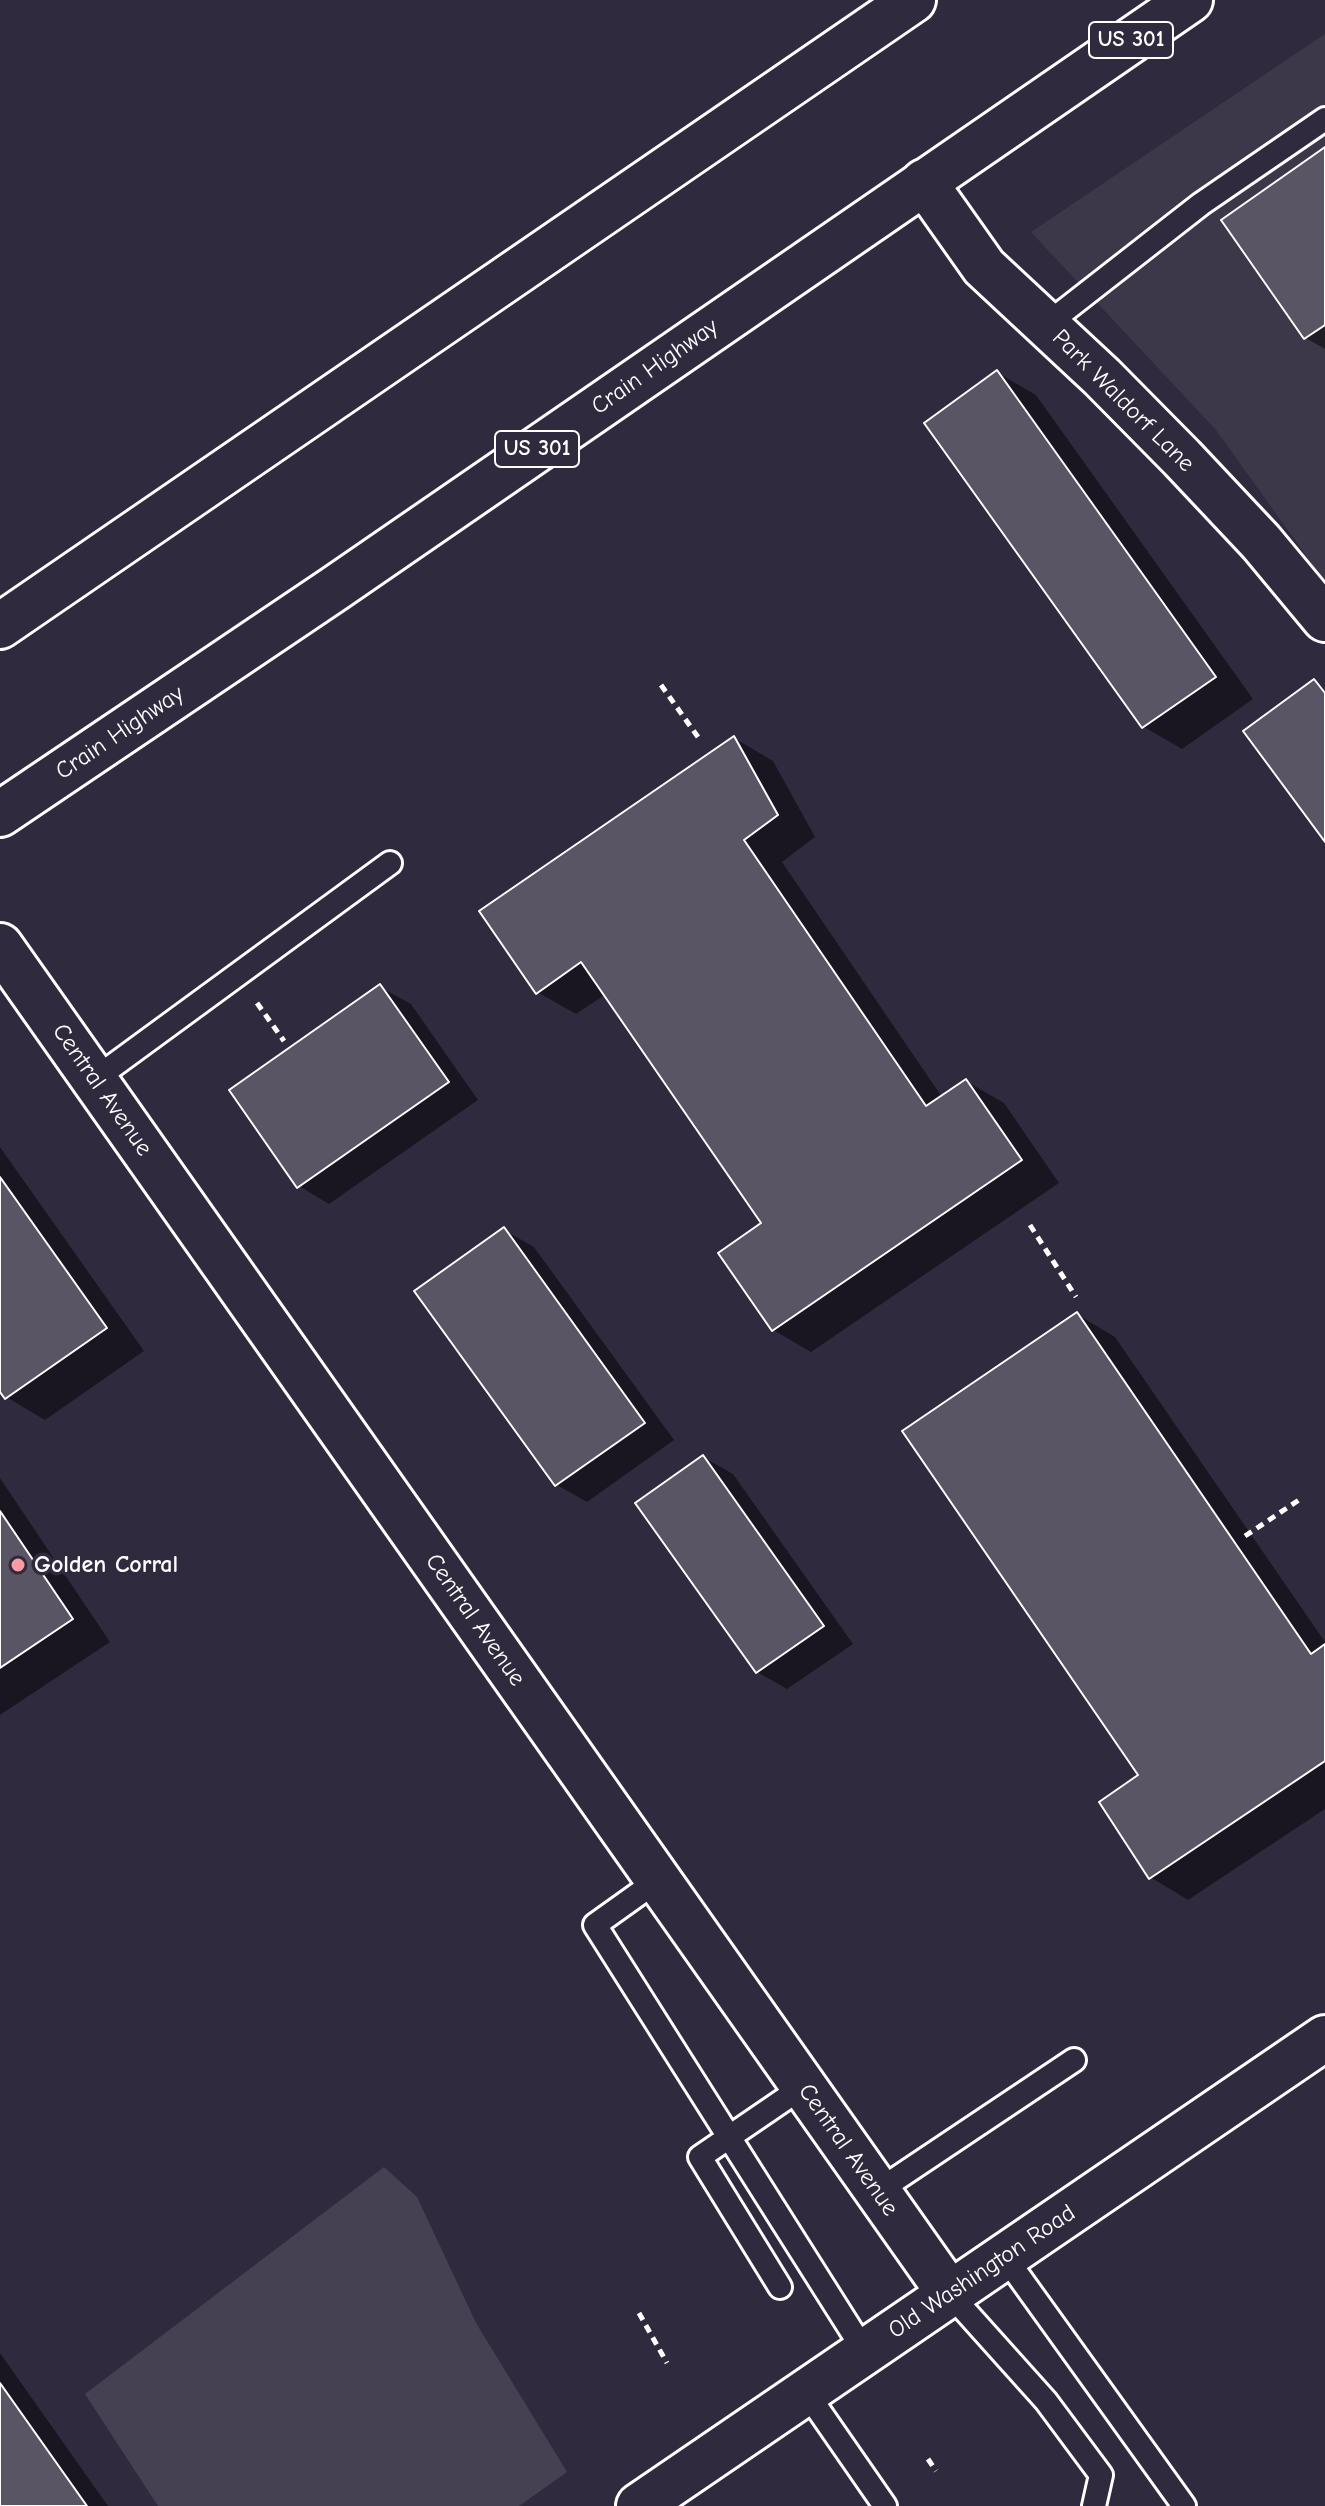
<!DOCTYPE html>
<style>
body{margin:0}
canvas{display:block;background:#2f2a3d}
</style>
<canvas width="1325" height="2506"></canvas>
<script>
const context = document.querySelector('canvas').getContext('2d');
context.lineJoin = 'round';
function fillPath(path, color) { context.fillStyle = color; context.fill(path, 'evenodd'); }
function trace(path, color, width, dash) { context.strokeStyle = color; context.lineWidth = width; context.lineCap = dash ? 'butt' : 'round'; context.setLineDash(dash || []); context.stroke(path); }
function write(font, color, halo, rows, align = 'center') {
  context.font = font + ' "Comic Neue",sans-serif'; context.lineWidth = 7; context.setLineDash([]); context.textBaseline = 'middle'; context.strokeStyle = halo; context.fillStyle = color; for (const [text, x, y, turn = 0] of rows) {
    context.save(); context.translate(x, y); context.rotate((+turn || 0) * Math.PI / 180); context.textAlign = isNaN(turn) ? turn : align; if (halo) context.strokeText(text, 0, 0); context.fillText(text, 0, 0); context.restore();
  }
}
const built = new Path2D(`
 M1325,34V582L1216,430L1031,232Z`);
const green = new Path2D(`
 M384,2167L417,2197L476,2323L567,2472L519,2506H158L85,2394Z`);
const shadow = new Path2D(`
 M1325,150V349L1306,338L1224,221Z
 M998,373L1036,395L1253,699L1182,749L1144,727Z
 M734,738L773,761L815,837L782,862L942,1097L966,1081L1004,1103L1059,1183L811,1352L773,1330L764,1224L606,994L576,1014L537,992Z
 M380,987L411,1004L478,1100L329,1204L299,1186Z
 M0,1147L144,1351L45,1420L6,1397L0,1389Z
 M504,1230L534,1247L674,1440L587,1502L557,1485Z
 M1077,1314L1115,1337L1325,1642V1809L1188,1900L1150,1877L1141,1776Z
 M703,1457L733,1474L853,1644L787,1689L757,1672Z
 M0,1478L110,1642L0,1715Z
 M0,2353L108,2506H0Z`);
const building = new Path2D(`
 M1325,147V325L1304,339L1221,220Z
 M997,370L1216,677L1142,728L924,423Z
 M1314,679L1325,693V842L1243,731Z
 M734,736L778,815L744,840L926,1106L966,1079L1022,1160L772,1331L718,1253L761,1223L581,962L536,994L479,911Z
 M380,984L449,1082L297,1188L229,1090Z
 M0,1177L107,1328L5,1399L0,1392Z
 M504,1227L645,1423L555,1486L414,1291Z
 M1077,1312L1311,1654L1325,1644V1761L1149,1879L1099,1802L1138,1775L902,1431Z
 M703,1455L824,1626L756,1673L635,1503Z
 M0,1511L73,1619L0,1668Z
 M0,2383L87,2506H0Z`);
const path = new Path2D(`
 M661,685L698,737
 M257,1003L284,1041
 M1030,1225L1076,1297
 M1245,1536L1302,1498
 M639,2313L667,2363
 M928,2459L936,2471`);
const lane = new Path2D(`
 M1046,325L1201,204L1325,119
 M95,1079L390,863
 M658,1880L595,1925L865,2352
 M878,2191L1074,2060
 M1005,2257L1184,2506
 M780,2287L700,2157L804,2086
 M950,2294L1046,2401L1101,2475L1094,2506
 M806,2392L885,2506`);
const street = new Path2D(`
 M924,182L984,267L1102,377L1182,458L1261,542L1325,619
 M0,946L950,2294`);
const secondary = new Path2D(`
 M639,2506L1325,2038`);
const highway = new Path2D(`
 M0,626L913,0
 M0,814L334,589L1190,0`);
const markers = [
 [18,1565,8,"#ff9aa2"]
];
const shields = [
 [1131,40,84],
 [537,449,84]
];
const shieldNames = [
 ["US 301",1131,40],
 ["US 301",537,449]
];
const streetNames = [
 ["Crain Highway",655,367,-35],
 ["Park Waldorf Lane",1123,401,45],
 ["Crain Highway",120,733,-34],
 ["Central Avenue",102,1090,55],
 ["Central Avenue",475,1620,55],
 ["Central Avenue",848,2150,55],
 ["Old Washington Road",982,2272,-34]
];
const poiNames = [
 ["Golden Corral",34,1565]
];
fillPath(built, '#3c3749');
fillPath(green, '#464152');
fillPath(shadow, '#0007');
fillPath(building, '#595564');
trace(building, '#fff', 2);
trace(lane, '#fff', 28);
trace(street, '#fff', 50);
trace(secondary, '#fff', 50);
trace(highway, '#fff', 50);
trace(path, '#fff', 5, [8, 6]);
trace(lane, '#2f2a3d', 22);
trace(street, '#2f2a3d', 44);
trace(secondary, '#2f2a3d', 44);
trace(highway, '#2f2a3d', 44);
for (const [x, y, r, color] of markers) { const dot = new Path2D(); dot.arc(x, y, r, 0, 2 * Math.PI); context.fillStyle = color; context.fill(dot); trace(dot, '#2f2a3d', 3); }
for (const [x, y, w] of shields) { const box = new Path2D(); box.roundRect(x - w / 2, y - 18, w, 36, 6); context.fillStyle = '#2f2a3d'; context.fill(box); trace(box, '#fff', 2); }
write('bold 22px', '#fff', null, shieldNames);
write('24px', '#fff', '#2f2a3d', streetNames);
write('bold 24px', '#fff', '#2f2a3d', poiNames, 'left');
</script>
